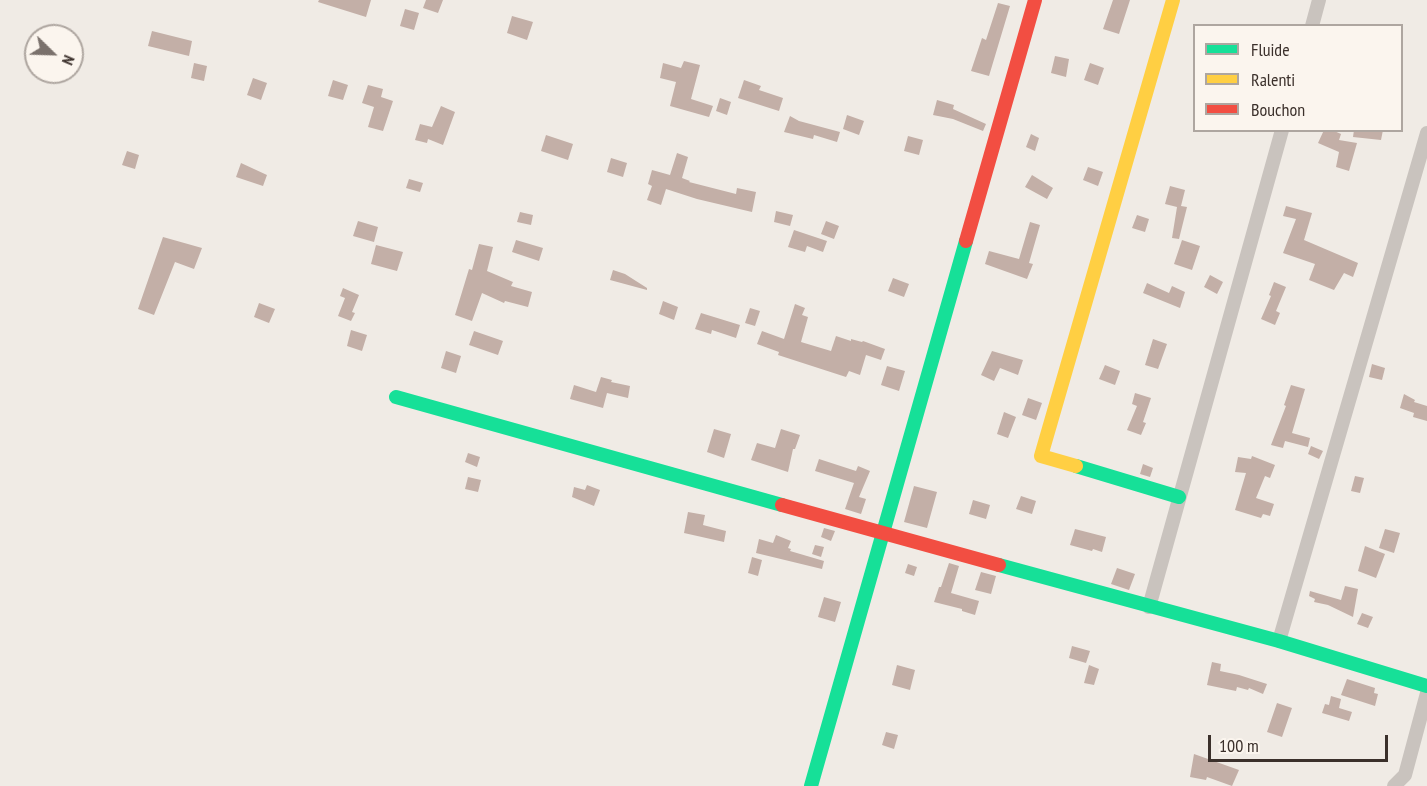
<!DOCTYPE html>
<style>
body{margin:0}
#map{position:relative;width:1427px;height:786px;overflow:hidden;background:#f0ebe5;font-family:"PT Sans Narrow",sans-serif}
canvas{display:block}
.legend{position:absolute;left:1193px;top:24px;width:210px;height:108px;box-sizing:border-box;background:#fbf5ee;border:2px solid #aea6a0;margin:0;padding:8px 10px;list-style:none;font-size:18px;color:#3b302b}
.legend li{display:flex;align-items:center;gap:12px;height:30px}
.legend b{width:30px;border:2px solid #aea6a0}
.north{position:absolute;left:24px;top:24px;width:60px;height:60px;box-sizing:border-box;background:#fbf5ee;border:2px solid #aea6a0;border-radius:50%;rotate:113deg;font-size:16px;font-weight:700;line-height:24px;text-align:center;color:#3b302b}
.north::after{content:'';display:block;margin:auto;width:21px;height:27px;background:#7a716c;clip-path:polygon(50% 0,100% 100%,50% 72%,0 100%)}
.scale{position:absolute;left:1208px;top:735px;width:180px;height:27px;box-sizing:border-box;border:3px solid #3b302b;border-top:0;padding-left:8px;font-size:18px;line-height:21px;white-space:nowrap;color:#3b302b;-webkit-text-stroke:4px #fbf5ee;paint-order:stroke}
</style>
<div id="map">
<canvas width="1427" height="786"></canvas>
<ul class="legend">
<li><b style="height:8px;background:#16e098"></b>Fluide</li>
<li><b style="height:8px;background:#ffcf43"></b>Ralenti</li>
<li><b style="height:8px;background:#f24e42"></b>Bouchon</li>
</ul>
<div class="north">N</div>
<div class="scale">100 m</div>
</div>
<script>
const context = document.querySelector('canvas').getContext('2d');
context.lineJoin = 'round';
function fillPath(path, color) { context.fillStyle = color; context.fill(path, 'evenodd'); }
function trace(path, color, width, dash) { context.strokeStyle = color; context.lineWidth = width; context.lineCap = dash ? 'butt' : 'round'; context.setLineDash(dash || []); context.stroke(path); }
const building = new Path2D(`
 M319,0H371L366,17L318,2Z
 M426,0H443L438,13L423,8Z
 M1113,0H1130L1119,34L1103,29Z
 M998,3L1010,6L989,76L971,71L982,38L986,40Z
 M405,9L419,13L414,30L400,26Z
 M512,16L533,22L527,40L507,33Z
 M152,31L192,41L189,56L148,46Z
 M1055,56L1069,59L1066,77L1051,73Z
 M684,61L700,65L691,99L713,106L709,117L670,106L676,82L660,78L663,63L681,68Z
 M194,63L207,66L204,81L191,78Z
 M1090,63L1104,68L1098,85L1084,80Z
 M253,78L267,83L261,100L247,95Z
 M333,80L348,85L343,100L328,96Z
 M744,80L761,86L759,90L783,98L779,111L738,98Z
 M368,85L383,89L381,97L393,101L383,131L368,127L374,107L362,103Z
 M720,98L731,102L727,115L716,111Z
 M937,100L954,105L953,109L986,124L983,131L953,119L933,115Z
 M441,106L455,112L443,145L428,139L427,143L415,140L420,124L432,127Z
 M847,115L864,121L859,135L843,129Z
 M790,116L799,121L840,132L837,142L814,135L813,139L784,132Z
 M1324,130H1332L1341,134L1339,140L1357,143L1349,171L1336,167L1339,152L1318,143Z
 M1354,130H1383L1381,140L1353,137Z
 M1031,134L1039,138L1035,151L1026,147Z
 M546,135L573,144L568,160L541,151Z
 M908,136L923,140L919,155L904,151Z
 M127,151L139,155L135,169L122,165Z
 M677,153L688,157L682,178L690,181L689,182L736,194L737,188L756,192L752,212L697,199L666,189L661,205L647,200L652,186L648,184L652,170L670,175Z
 M611,158L627,163L623,177L607,172Z
 M241,163L267,175L263,186L236,177Z
 M1088,167L1103,172L1098,186L1083,180Z
 M1032,175L1053,188L1047,199L1025,187Z
 M409,179L423,183L420,192L406,188Z
 M1170,186L1185,190L1181,206L1187,207L1179,239L1172,238L1177,207L1165,204Z
 M1286,206L1312,213L1304,240L1358,263L1353,277L1344,273L1334,290L1309,280L1315,264L1283,253L1296,219L1283,216Z
 M776,211L793,215L790,226L774,222Z
 M520,212L533,215L531,225L517,222Z
 M1137,215L1149,219L1145,232L1132,228Z
 M358,221L378,227L374,242L353,236Z
 M826,221L839,226L834,239L821,234Z
 M1030,222L1040,225L1029,263L1033,264L1027,279L985,264L989,251L1019,259Z
 M794,230L827,241L823,252L807,246L805,252L788,247Z
 M163,237L202,248L194,269L175,262L154,315L138,309Z
 M516,240L543,248L539,261L512,252Z
 M1182,240L1200,246L1192,270L1174,264Z
 M479,244L493,247L487,271L513,282L511,286L532,292L528,307L505,301L504,303L482,293L472,321L455,315L469,269L472,270Z
 M376,245L403,252L397,271L371,264Z
 M613,270L625,274L647,288V290L610,280Z
 M1210,275L1223,282L1217,294L1204,287Z
 M893,278L909,284L904,297L888,291Z
 M1274,282L1286,287L1276,311L1280,313L1275,325L1261,319L1271,296L1269,295Z
 M1147,283L1169,293L1172,286L1185,292L1180,308L1143,293Z
 M343,288L359,295L352,312L355,313L351,321L338,316L345,298L340,296Z
 M663,301L678,307L674,320L659,314Z
 M259,303L275,309L269,323L254,317Z
 M795,304L805,308L802,315L808,317L801,342L831,351L836,336L851,341V339L862,342L863,341L885,349L881,360L866,355L860,375L849,371L846,377L778,355L779,352L757,344L762,331L784,339Z
 M750,308L760,311L755,326L745,323Z
 M701,313L740,325L736,338L712,330L711,334L695,329Z
 M351,330L367,335L362,351L347,346Z
 M474,331L503,341L498,355L469,345Z
 M1153,339L1167,344L1158,369L1145,365Z
 M446,351L461,356L456,373L441,368Z
 M992,351L1023,360L1018,375L1000,368L994,381L981,375Z
 M1372,364L1385,368L1382,380L1369,377Z
 M1105,365L1120,371L1115,385L1099,379Z
 M887,366L905,371L899,391L881,385Z
 M601,377L612,380L611,382L630,386L628,398L607,393L603,408L570,399L574,385L596,392Z
 M1291,385L1305,389L1292,433L1310,438L1308,447L1285,441L1283,448L1271,445L1286,406L1284,405Z
 M1135,393L1151,398L1143,422L1146,423L1141,435L1127,430L1137,406L1132,404Z
 M1404,394L1415,400L1414,402L1427,406V421L1413,417L1414,413L1400,408Z
 M1028,398L1042,403L1036,420L1022,415Z
 M1004,412L1016,417L1008,438L997,434Z
 M714,429L731,434L724,458L707,452Z
 M781,429L800,435L795,449H793L788,472L751,460L757,443L775,448Z
 M1311,446L1323,451L1319,459L1308,454Z
 M468,453L480,457L477,467L465,462Z
 M1252,456L1275,465L1270,478L1265,476L1256,498L1274,504L1270,516L1263,514L1261,518L1235,510L1246,473L1235,472L1238,457L1251,459Z
 M819,459L856,471L858,466L870,471L859,497L866,499L861,514L845,509L854,483L815,471Z
 M1143,464L1153,468L1150,477L1140,474Z
 M1355,476L1364,478L1360,493L1351,491Z
 M468,477L481,480L478,492L465,489Z
 M587,485L600,490L594,506L572,497L574,487L585,490Z
 M914,486L937,492L927,528L904,522Z
 M1021,496L1036,501L1032,514L1016,509Z
 M973,500L990,505L986,519L969,514Z
 M688,512L705,515L703,525L726,531L724,542L684,533Z
 M824,528L835,531L831,541L821,537Z
 M1075,529L1106,537L1102,552L1093,549L1092,551L1070,545Z
 M1385,529L1400,533L1394,553L1379,548Z
 M776,535L791,541L788,548L791,549L790,551L824,561L822,569L756,553L759,539L773,543Z
 M815,545L824,547L821,557L812,554Z
 M1365,546L1385,554L1376,578L1358,571Z
 M752,557L762,560L758,576L748,573Z
 M949,563L959,566L951,593L979,601L975,615L962,611V609L934,602L939,587H941Z
 M908,564L917,567L914,576L905,573Z
 M1117,568L1135,574L1129,590L1111,584Z
 M981,572L996,576L991,594L975,590Z
 M1345,586L1358,589L1353,617L1328,605L1314,602L1315,599L1309,596L1310,591L1341,600Z
 M824,597L841,602L835,622L818,617Z
 M1362,613L1373,617L1368,628L1357,624Z
 M1072,646L1090,651L1086,663L1069,658Z
 M1212,662L1221,664L1220,671L1239,675L1267,684L1263,694L1249,688L1248,690L1237,687L1236,691L1207,685Z
 M897,665L915,670L910,690L892,685Z
 M1089,665L1099,669L1094,685L1084,683Z
 M1347,679L1375,688L1374,693L1378,694L1375,706L1341,695Z
 M1331,696L1341,699L1339,708L1352,712L1349,721L1322,713L1325,704L1329,705Z
 M1277,703L1292,708L1282,737L1267,732Z
 M886,732L898,735L894,749L882,745Z
 M1194,754L1239,770L1232,786L1207,777L1206,780L1190,777Z`);
const street = new Path2D(`
 M1312,26L1319,0
 M1149,607L1282,130
 M1279,641L1427,133
 M1394,786L1405,775L1427,693`);
const fast = new Path2D(`
 M396,397L782,505
 M1076,466L1179,497
 M999,565L1279,641L1427,686
 M811,786L966,241`);
const slow = new Path2D(`
 M1076,466L1041,456L1173,0`);
const jam = new Path2D(`
 M966,241L1035,0
 M782,505L999,565`);
fillPath(building, '#c3afa7');
trace(street, '#c9c3be', 14);
trace(fast, '#16e098', 14);
trace(slow, '#ffcf43', 14);
trace(jam, '#f24e42', 14);
</script>
